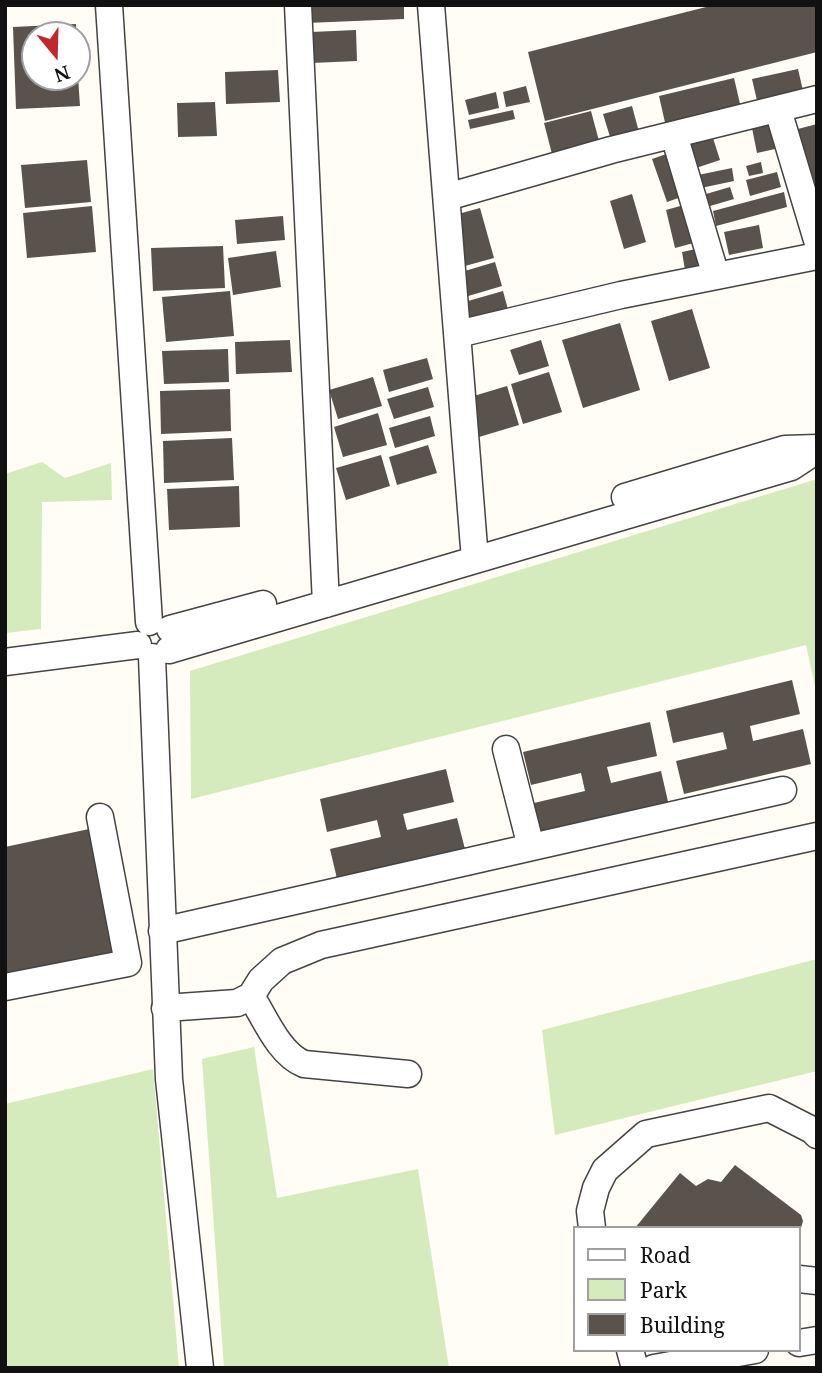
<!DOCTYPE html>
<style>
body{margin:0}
#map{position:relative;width:822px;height:1373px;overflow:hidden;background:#fffdf5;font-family:"Noto Serif",serif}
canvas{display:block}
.frame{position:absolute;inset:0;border:7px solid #111;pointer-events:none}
.legend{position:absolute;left:573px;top:1226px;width:228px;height:126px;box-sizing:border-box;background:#fff;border:2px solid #a0a0a0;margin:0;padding:9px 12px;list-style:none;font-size:21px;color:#111}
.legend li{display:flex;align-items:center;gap:14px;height:35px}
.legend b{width:35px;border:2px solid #a0a0a0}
.north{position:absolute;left:21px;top:21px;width:70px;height:70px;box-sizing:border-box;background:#fff;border:2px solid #a0a0a0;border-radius:50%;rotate:161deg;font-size:19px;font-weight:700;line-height:28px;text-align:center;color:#111}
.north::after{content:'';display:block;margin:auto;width:24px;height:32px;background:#c4262e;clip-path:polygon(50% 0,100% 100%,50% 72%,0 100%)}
</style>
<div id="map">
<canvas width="822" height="1373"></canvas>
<div class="frame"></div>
<ul class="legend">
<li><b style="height:9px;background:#fff"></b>Road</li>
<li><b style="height:19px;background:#d5ebbd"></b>Park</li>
<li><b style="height:19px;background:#5a524d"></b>Building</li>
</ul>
<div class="north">N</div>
</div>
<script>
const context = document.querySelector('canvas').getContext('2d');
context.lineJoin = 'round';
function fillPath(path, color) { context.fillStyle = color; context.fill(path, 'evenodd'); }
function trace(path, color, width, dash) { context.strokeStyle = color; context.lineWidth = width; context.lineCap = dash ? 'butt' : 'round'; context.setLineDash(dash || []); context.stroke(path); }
const green = new Path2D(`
 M42,462L65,478L111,463L112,500L42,502L41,629L5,633V474Z
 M817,479V695L806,645L191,799L190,671Z
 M817,959V1071L555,1135L542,1030Z
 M254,1047L277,1198L418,1169L449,1368H224L202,1059Z
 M153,1069L179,1368H5V1104Z`);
const building = new Path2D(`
 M305,5H404V19L306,23Z
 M714,5H817V52L545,121L528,52Z
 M76,24V35H35V77H78L80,106L16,109L13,27Z
 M356,30L357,61L312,63L311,32Z
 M798,69L804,95L758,105L752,79Z
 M278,70L280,102L226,104L225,72Z
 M734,78L741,108L666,127L659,96Z
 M526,86L530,102L506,107L503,92Z
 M496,92L499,108L469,115L465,100Z
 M215,102L217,136L178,137L177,103Z
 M632,106L639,132L611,140L603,114Z
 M513,110L515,119L470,129L468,120Z
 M591,111L599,141L552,154L544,123Z
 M817,124V192L811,193L794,130Z
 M770,125L775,149L757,153L752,128Z
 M712,135L720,160L693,169L685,145Z
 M672,152L687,195L667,202L652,159Z
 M87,160L91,202L25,208L21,165Z
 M761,162L763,173L749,176L746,166Z
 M732,168L734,181L701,188L698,175Z
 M777,172L781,187L750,196L746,180Z
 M730,187L734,199L710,206L706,194Z
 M784,192L787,207L716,226L713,211Z
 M632,194L646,242L624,249L610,201Z
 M691,203L701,241L675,248L666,210Z
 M92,206L96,252L27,258L23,213Z
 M480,208L494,258L465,266L451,216Z
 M283,216L285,240L237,244L235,220Z
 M759,225L763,248L729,255L724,232Z
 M223,246L225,288L153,291L151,248Z
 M705,247L709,266L685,270L682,252Z
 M276,251L281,287L233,295L228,258Z
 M495,262L502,286L465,297L458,273Z
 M230,291L234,336L166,342L162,297Z
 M503,291L510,317L469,330L461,303Z
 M692,309L710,368L669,381L651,321Z
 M620,323L640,390L583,408L562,340Z
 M290,340L292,372L236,374L235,342Z
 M541,340L549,366L519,375L510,350Z
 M228,349L229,382L164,384L162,351Z
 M427,358L433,379L389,392L383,370Z
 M549,372L562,412L523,424L511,384Z
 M373,377L382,406L338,419L329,390Z
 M507,386L519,425L479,437L467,398Z
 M428,387L434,407L394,419L387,399Z
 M230,389L231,431L161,434L160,391Z
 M378,413L387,445L343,457L334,427Z
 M430,416L435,436L395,448L389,428Z
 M232,438L234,480L164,483L163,441Z
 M428,445L437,473L397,485L389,457Z
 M381,455L390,486L346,500L336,468Z
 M239,486L240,527L169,530L167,489Z
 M792,680L800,714L750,726L753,741L803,729L811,764L684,794L676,761L727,749L723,732L673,743L666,711Z
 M650,722L657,756L607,767L611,783L661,771L669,806L541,836L534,803L585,791L581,773L531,785L523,752Z
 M446,769L454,802L403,814L407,830L457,818L466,853L338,883L330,849L381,837L377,820L327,832L320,799Z
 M89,829L116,957L5,980V847Z
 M735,1165L801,1215L803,1221L801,1228H635L680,1173L696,1186L708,1179L721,1182Z`);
const minor = new Path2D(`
 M109,5L149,622
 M298,5L326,604
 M431,5L475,560
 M778,110L817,240
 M674,135L716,276
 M447,197L611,150L817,99
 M458,334L621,295L817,256
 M625,497L785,449L817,448
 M170,629L263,604
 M169,650L791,467L817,450
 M152,657L169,1079L200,1368
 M5,662L138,645
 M506,749L531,847
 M162,931L783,790
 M5,987L128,963L100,817
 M251,996C265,1018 279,1054 304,1064L408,1074
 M165,1008L237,1003L251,996L261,980L282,961L321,945L817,836
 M592,1228L590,1211L596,1188L605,1170L646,1134L769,1108L812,1130L817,1135
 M799,1279L817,1281
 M799,1343L817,1340
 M630,1350L635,1368
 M654,1368L755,1350`);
fillPath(green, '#d5ebbd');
fillPath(building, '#5a524d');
trace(minor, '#444', 29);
trace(minor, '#fff', 26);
</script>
